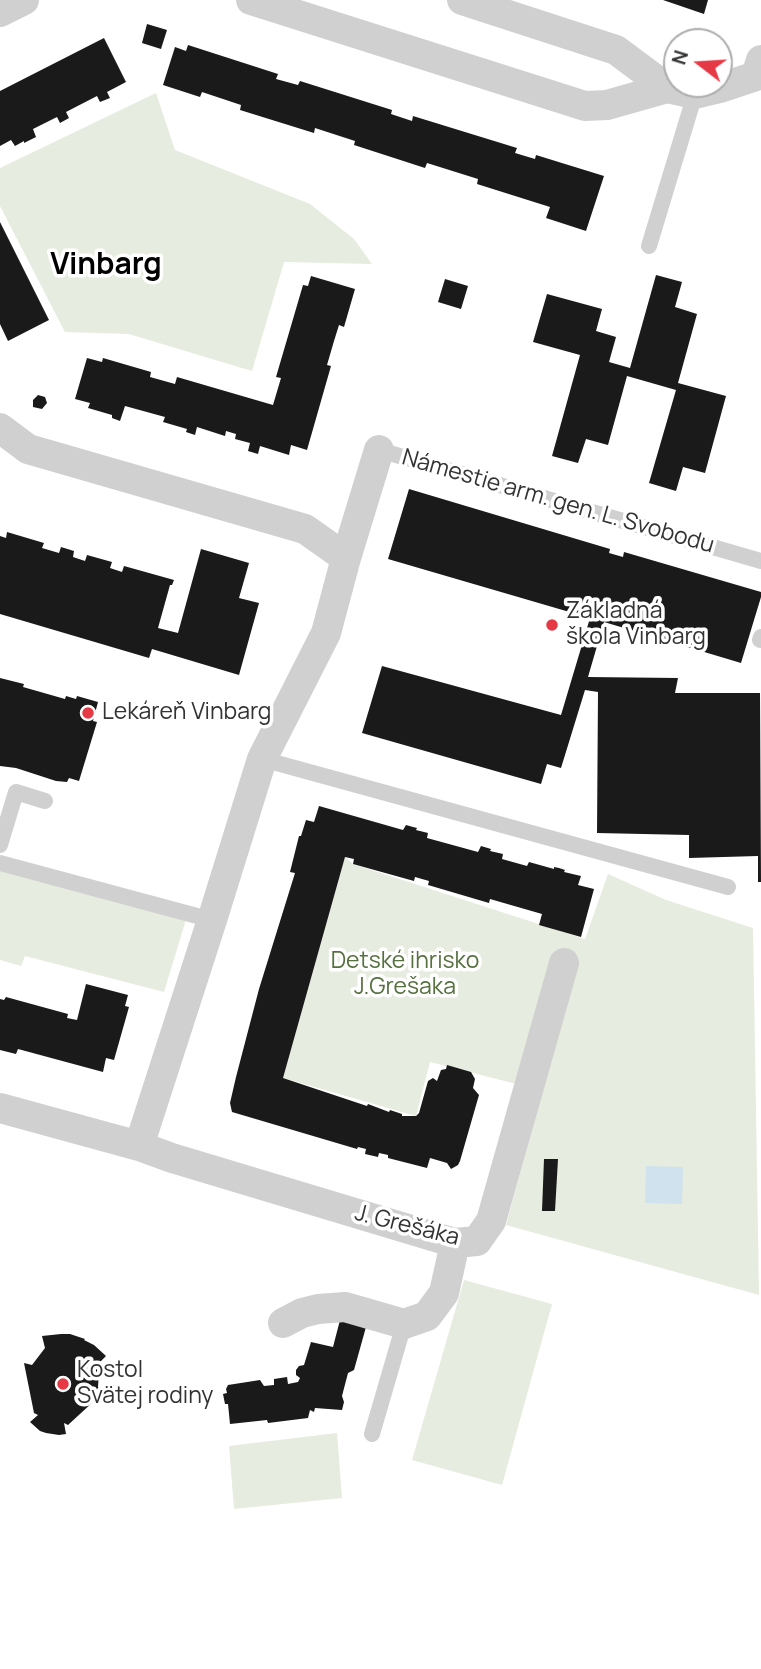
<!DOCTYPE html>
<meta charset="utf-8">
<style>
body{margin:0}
#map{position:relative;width:761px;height:1669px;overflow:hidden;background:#fff;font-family:Manrope,sans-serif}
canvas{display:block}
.north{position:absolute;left:663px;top:28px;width:70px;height:70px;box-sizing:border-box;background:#fff;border:2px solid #adadad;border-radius:50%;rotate:287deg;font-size:19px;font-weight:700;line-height:28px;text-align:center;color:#333}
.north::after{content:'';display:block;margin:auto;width:24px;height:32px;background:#e63946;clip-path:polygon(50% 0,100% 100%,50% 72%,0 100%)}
</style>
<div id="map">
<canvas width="761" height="1669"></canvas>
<div class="north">N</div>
</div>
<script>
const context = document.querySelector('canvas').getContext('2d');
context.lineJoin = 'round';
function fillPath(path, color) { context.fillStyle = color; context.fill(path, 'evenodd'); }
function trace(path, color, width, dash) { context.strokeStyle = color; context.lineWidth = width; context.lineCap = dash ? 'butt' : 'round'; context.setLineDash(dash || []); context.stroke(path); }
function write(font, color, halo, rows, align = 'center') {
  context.font = font + ' Manrope,sans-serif'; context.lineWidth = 7; context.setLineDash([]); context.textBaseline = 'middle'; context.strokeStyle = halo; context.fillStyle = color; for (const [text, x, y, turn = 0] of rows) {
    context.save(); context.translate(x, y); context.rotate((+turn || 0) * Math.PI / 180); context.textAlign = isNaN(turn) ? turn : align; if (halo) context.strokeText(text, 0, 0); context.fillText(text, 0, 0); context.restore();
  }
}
const green = new Path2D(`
 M156,93L175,150L310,204L354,239L372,264L284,262L252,371L129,334L65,332L0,206V168Z
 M345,857L353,864L585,939L608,874L666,900L753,928L759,1295L506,1225L577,966L528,1087L430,1062L416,1116L283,1078Z
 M0,863L188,913L164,992L25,956L21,966L0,960Z
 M464,1280L552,1304L502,1485L412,1460Z
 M337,1433L342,1498L234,1509L229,1446Z`);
const water = new Path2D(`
 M646,1166L683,1167L682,1204L645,1203Z`);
const building = new Path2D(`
 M663,0H708L704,14Z
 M147,24L167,30L161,49L142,43Z
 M104,38L126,82L107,92L110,98L100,102L97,96L66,112L69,118L60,123L57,117L33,129L36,137L24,143V141L15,146L11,140L0,146V91Z
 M188,45L278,74L276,79L298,85L300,81L392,110L391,114L412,121L413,116L517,148L515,153L535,159L536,155L604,176L586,231L546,218L550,207L477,184L478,179L427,163L425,168L354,145L355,141L315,128L314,133L240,110L241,105L202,92L200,97L163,85L175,47L186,51Z
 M0,222L49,320L8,341L0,324Z
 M656,275L682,282L675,307L697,314L678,383L726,396L705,473L683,467L676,491L649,483L676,390L627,376L608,445L586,439L578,463L552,456L580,355L533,342L547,294L602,309L596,331L616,337L609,362L630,368Z
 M311,276L355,289L344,327L339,325L334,341L327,365L331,366L307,450L291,445L289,455L260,446L258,454L248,451L250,443L235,439L236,434L226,431L225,436L197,427L195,435L186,432L187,429L163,422L165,417L125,406L120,421L112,418V415L88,408L90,403L75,399L87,358L102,362L103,358L151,372L150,377L175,384L177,377L273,405L281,378L276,377L303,285L308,286Z
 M445,279L468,286L461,309L438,302Z
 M38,395L45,397L47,403L42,409L33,407V400Z
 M409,489L610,549L609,553L623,557L624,552L761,592V597L741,663L604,622L588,677L678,678L675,693H760L761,882H758V856L689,858V835L597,833L598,692L585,690L561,768L547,764L541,784L362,733L382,666L561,715L590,618L388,559Z
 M7,532L44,543L42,548L59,553L61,547L74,551L73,557L85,561L87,555L112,562L110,568L122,572L124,566L174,580L172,585H170L158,628L178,633L201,549L249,563L239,598L259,603L239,675L152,649L149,658L0,614V536L6,538Z
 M0,678L24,684L23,687L65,699L66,696L76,699L77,696L98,702L93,721L97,722L79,781L69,778L67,782L56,781L16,768L0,766Z
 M319,806L403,830L406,825L413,827L417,828L416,830L428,833L427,838L478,852L481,846L491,849L490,851L503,854L502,859L527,866L529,862L554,869V867L559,868L565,870L564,872L581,876L578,885L594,889L581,937L539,925L542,914L490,899L489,903L428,885L429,881L415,877L414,881L353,864L354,859L345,857L283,1078L367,1106L368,1104L389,1112L390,1110L402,1114V1116H416L419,1113L428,1081L433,1078L437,1081L441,1070L446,1069L447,1065L471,1072L475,1079L473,1088L479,1095L460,1161L458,1165L451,1169L447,1163L430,1158L427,1168L388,1158V1155L379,1153L378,1157L365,1154L366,1149L358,1147L357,1149L232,1112L230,1103L236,1077L259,989L295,873L290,872L299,836H301L306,820L314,822Z
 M86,984L128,995L125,1006L129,1007L114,1060L106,1058L103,1072L18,1049L16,1054L0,1050V999L4,1000L6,997L68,1014L67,1018L77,1020Z
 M544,1159H558L555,1211H542Z
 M340,1320L366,1327L354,1370L348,1373L342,1396L344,1402L342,1410L315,1408L314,1412L310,1410L308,1418L268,1423L267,1420L230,1424L228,1404H225L223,1394L227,1393L226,1389L228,1385L260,1380L264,1386L274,1385V1379L287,1377L288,1384L298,1382L300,1378L296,1375V1370L299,1366L304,1365L311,1342L333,1347Z
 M61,1334H70L85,1339L84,1340L94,1345L106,1356L97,1365L99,1372L98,1387L106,1390L68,1425L64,1423L66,1434L59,1435L46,1433L40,1431L30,1422L38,1415L34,1413L24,1363L32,1365L45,1348L42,1336Z`);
const lane = new Path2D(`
 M649,246L695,94
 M379,450L761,561
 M760,640L761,637
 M262,759L728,887
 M0,845L16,792L45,801
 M0,863L212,920
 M372,1434L404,1324`);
const street = new Path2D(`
 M251,0L585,106L607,105L667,88L695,94L720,88L756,76L761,60
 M462,0L616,50L667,88
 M0,12L24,0
 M0,428L28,449L305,529L346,558
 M0,1108L139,1146L172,1158L455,1243L477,1241L491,1221L564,963
 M139,1146L212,920L262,759L326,633L346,558L379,450
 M283,1323L302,1313L318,1309L345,1307L404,1324L427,1316L444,1293L455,1243`);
const markers = [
 [552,625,7,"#e63946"],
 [88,713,7,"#e63946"],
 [63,1384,7,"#e63946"]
];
const streetNames = [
 ["Námestie arm. gen. L. Svobodu",558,502,16],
 ["J. Grešáka",407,1226,14]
];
const poiNames = [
 ["Základná",566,612],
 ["škola Vinbarg",566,638],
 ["Lekáreň Vinbarg",102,713],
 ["Kostol",77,1371],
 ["Svätej rodiny",77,1397]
];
const parkNames = [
 ["Detské ihrisko",405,962],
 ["J.Grešaka",405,988]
];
const districtNames = [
 ["Vinbarg",106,266]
];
fillPath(green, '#e6ecdf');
fillPath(water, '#cfe2ee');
fillPath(building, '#1a1a1a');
trace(lane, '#d0d0d0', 16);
trace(street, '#d0d0d0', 30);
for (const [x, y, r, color] of markers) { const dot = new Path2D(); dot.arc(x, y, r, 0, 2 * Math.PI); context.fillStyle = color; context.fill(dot); trace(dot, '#fff', 2.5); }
write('23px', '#333', '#fff', streetNames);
write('23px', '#333', '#fff', poiNames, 'left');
write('23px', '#56703f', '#fff', parkNames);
write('bold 30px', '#000', '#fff', districtNames);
</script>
